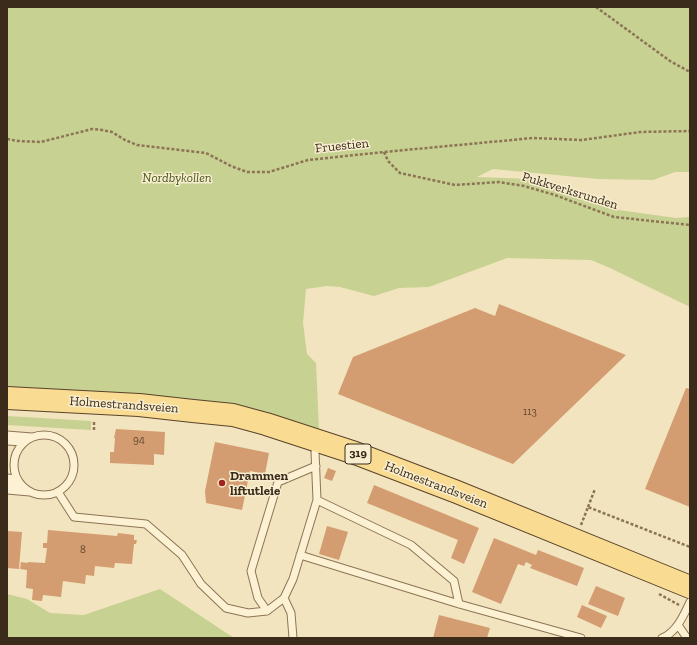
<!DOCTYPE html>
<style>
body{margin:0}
#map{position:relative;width:697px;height:645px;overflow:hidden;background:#f2e4be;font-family:"Zilla Slab",serif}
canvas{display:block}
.frame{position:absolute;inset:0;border:8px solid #3a2b1b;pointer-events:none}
</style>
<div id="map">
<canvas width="697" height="645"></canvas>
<div class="frame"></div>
</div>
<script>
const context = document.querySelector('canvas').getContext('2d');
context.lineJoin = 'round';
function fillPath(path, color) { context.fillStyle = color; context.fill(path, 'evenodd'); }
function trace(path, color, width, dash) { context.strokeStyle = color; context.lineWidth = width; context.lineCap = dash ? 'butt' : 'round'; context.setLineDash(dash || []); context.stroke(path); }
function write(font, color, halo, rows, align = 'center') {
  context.font = font + ' "Zilla Slab",serif'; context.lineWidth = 3; context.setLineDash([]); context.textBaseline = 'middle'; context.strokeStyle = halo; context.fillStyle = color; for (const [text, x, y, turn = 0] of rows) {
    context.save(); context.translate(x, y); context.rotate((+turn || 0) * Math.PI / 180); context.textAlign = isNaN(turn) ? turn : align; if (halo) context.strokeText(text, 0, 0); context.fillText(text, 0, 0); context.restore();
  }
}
const green = new Path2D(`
 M7,7H690V172H675L653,180L598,179L493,169L477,177L530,179L611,209L676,218L690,217V307L610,268L591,260L507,258L429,287L399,288L374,296L340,287L327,286L306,289L303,323L307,354L316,363L319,430L270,416L7,389Z
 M7,416L91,421V430L7,425Z
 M160,589L234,638H7V594L27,599L50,613L84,615Z`);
const building = new Path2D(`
 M499,304L626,355L513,464L338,394L353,357L475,308L495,316Z
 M686,388L690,389V507L645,489Z
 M116,429L165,432L164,455L154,454V465L110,463V452H114L115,438H114Z
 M215,442L269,453L265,474L250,471L242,510L206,503L205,491Z
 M328,468L336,471L332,481L324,478Z
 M374,485L479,528L464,564L451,558L458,540L367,503Z
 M327,526L348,532L339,560L319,554Z
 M48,530L117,536L118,533L134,535V540H137L136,544H134L132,564L115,563L114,568L95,566L94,576L86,575L85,584L63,581L61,597L43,595L42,601L32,600L33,589L26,588L27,570L20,569L21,562L28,563V562L45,563L47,548H43V543H47Z
 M7,531L22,532L19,569L7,568Z
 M494,538L536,555L538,550L584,568L577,586L530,568L532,565L526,562L524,566L518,564L501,604L472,592Z
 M596,586L625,598L618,616L588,604Z
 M582,605L607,616L601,628L577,617Z
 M439,615L490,628L487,638H433Z`);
const path = new Path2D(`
 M596,7L670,61L690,72
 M7,139L18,141L41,142L92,129L102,130L112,132L125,140L137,145L206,153L231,166L247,172H269L308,160L384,152L533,138L582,140L640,132L690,131
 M384,152L388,161L400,173L455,185L499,182L524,186L555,195L614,217L690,225
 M94,430V420
 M588,507L595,489
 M581,525L588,507L690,547
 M659,594L679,605`);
const service = new Path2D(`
 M14 465a30 30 0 1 1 60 0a30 30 0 1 1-60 0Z
 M7,435L32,437
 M7,441L23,442
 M7,478L16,479
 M7,484L21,485
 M7,490L30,492
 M58,492L74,517L146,524L182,555L201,584L226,608L248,613L267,611L284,598L293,579L317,500L315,452L318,443
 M317,500L411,545L454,581L459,604
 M300,555L459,604L581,638
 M284,598L291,613L293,638
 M267,611L258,598L251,571L278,482L316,466
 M678,625L687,638
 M662,638C676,633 684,615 690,602`);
const primary = new Path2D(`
 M7,398L139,405L193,411L233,415L266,424L355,453L457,492L690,587`);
const markers = [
 [222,483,4,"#a12320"]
];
const numberNames = [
 ["113",530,412],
 ["94",139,440],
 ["8",83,550]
];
const shields = [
 [358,454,26]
];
const shieldNames = [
 ["319",358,454]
];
const streetNames = [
 ["Fruestien",342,146,-6],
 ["Pukkverksrunden",570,191,17],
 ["Holmestrandsveien",124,405,4],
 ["Holmestrandsveien",436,485,21]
];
const parkNames = [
 ["Nordbykollen",177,178]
];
const poiNames = [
 ["Drammen",230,476],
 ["liftutleie",230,491]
];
fillPath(green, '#c7d191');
fillPath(building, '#d49d71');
trace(service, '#8c7455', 9);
trace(primary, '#59422a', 24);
trace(path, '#8c7455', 2.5, [3, 2]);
trace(service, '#fcf1d2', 7);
trace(primary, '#f9dc92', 22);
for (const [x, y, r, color] of markers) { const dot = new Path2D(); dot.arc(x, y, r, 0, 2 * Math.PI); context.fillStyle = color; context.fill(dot); trace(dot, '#f8eecf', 1.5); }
write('11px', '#604830', null, numberNames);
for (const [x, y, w] of shields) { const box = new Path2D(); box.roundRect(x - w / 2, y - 10, w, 20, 3); context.fillStyle = '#f8eecf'; context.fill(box); trace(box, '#3a2b1b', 1); }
write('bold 12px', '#3a2b1b', null, shieldNames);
write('13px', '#3a2b1b', '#f8eecf', streetNames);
write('italic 13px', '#485820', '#f8eecf', parkNames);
write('bold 13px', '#3a2b1b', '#f8eecf', poiNames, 'left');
</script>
